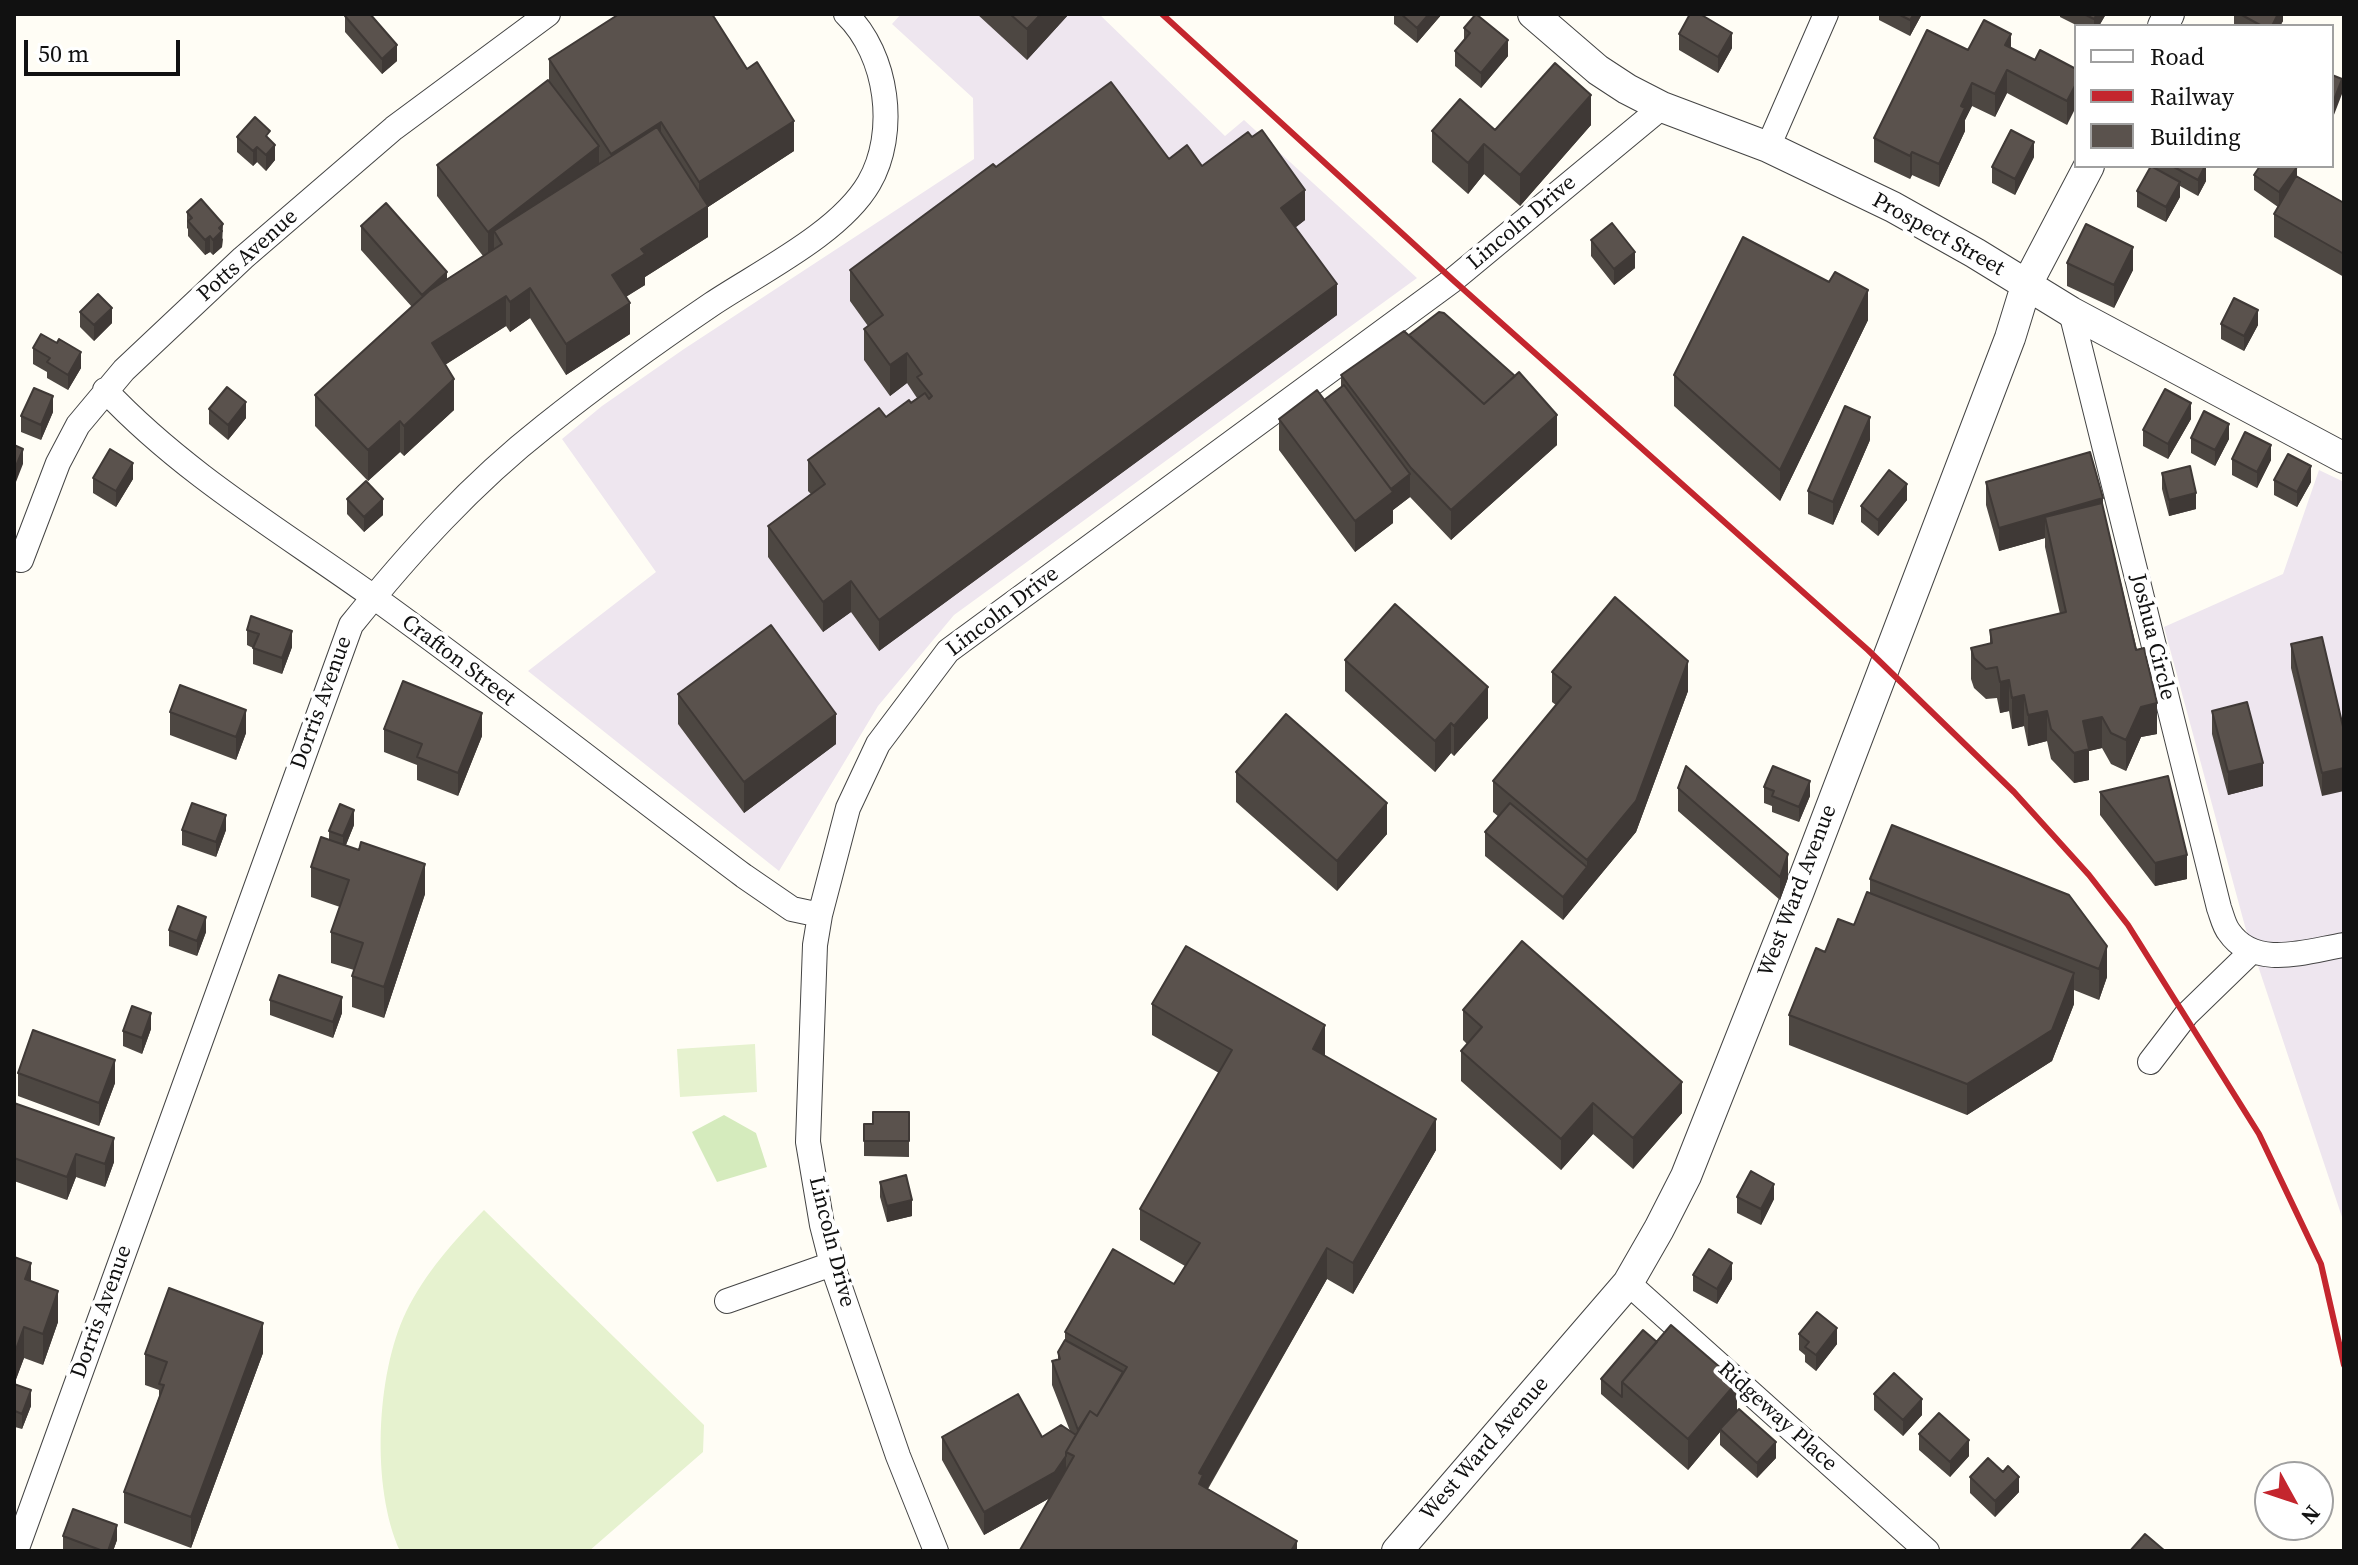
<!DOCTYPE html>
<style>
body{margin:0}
#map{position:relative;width:2358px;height:1565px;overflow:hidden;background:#fffdf5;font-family:"Source Serif 4",serif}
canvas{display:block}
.frame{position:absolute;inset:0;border:16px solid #111;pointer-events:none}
.legend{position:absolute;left:2074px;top:24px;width:260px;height:144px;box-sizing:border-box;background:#fff;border:2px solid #a0a0a0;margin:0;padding:10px 14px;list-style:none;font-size:24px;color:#111}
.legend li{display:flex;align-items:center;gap:16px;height:40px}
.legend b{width:40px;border:2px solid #a0a0a0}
.north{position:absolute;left:2254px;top:1461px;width:80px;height:80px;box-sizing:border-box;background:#fff;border:2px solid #a0a0a0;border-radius:50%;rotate:130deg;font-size:22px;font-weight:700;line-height:32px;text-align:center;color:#111}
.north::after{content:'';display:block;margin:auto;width:28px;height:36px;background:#c4262e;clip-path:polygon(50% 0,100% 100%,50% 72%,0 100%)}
.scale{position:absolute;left:24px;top:40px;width:156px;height:36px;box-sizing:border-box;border:4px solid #111;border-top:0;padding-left:10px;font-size:24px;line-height:28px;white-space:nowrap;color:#111;-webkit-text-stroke:6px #fff;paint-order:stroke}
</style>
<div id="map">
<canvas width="2358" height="1565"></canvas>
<div class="frame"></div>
<ul class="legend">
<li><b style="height:10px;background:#fff"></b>Road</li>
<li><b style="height:10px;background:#c4262e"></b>Railway</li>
<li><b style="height:22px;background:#5a524d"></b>Building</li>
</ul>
<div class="north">N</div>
<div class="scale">50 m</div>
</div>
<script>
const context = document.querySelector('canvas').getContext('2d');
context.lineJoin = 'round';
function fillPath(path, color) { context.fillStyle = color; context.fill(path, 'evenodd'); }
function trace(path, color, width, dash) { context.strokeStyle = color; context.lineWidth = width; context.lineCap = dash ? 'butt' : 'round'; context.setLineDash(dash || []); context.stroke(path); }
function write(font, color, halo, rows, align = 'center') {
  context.font = font + ' "Source Serif 4",serif'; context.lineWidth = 8; context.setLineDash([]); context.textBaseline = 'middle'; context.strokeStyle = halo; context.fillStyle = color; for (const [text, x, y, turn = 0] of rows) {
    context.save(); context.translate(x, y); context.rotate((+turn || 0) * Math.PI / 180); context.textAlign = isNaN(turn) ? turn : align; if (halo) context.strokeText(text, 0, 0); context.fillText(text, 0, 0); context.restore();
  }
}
const industrial = new Path2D(`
 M901,14H1099L1225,136L1244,120L1417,278L954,615L878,706L779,871L528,671L656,572L562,439L602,406L684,349L974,159L973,98L892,24Z
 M2319,470L2344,482V1223L2246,930L2164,627L2283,574Z`);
const green = new Path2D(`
 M724,1115L756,1133L767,1167L717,1182L692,1132Z`);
const pitch = new Path2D(`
 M755,1044L757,1092L680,1097L677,1049Z
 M484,1210L704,1425L703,1452L589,1551H400C371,1488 376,1374 406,1312C425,1273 454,1241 484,1210Z`);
const minor = new Path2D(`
 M1768,147L1826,14
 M2071,312L2219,908C2222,916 2224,926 2229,932C2255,970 2307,951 2344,945
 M105,390C184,474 283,532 375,598C500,688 621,784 744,876L792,909L820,915
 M21,560L58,463L78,425L124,370L243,258L394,128L548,14
 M2150,1062L2186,1015L2252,951
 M1628,1283L1927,1551
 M727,1301L832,1264
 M16,1551L351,625C410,552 471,484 545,426C599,383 656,342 712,304C760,272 840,233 869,183C898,133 888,55 846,14
 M936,1551L898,1456L832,1264L822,1225L808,1142L815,945L820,915L848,808L878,744L948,651L1453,280L1662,107`);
const tertiary = new Path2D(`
 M1533,14L1598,70L1627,89L1662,107L1768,147L1893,207L1975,253L2071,312L2344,458
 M2163,26L2169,14
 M1397,1551L1628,1283L1659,1229L1686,1176L1799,891L2010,338L2026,286L2089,166`);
const rail = new Path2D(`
 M1162,14L1453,280L1868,650L2014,792L2089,875L2128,925L2259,1134L2321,1264L2344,1365`);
const wall = new Path2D(`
 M977,14H1069L1027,60Z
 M1394,14H1442L1417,43L1394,24Z
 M1879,14H1922L1910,36L1879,20Z
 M2060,14H2106L2099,26H2078L2060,17Z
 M2234,14H2283V21L2280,26H2227L2234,25Z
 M345,16L397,61L382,74L345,32Z
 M1464,28L1508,56L1481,88L1455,66V51L1464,40Z
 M1679,34L1732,48L1718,73L1679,50Z
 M2011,48L2035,60L2076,69L2067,125L2007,93L1995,117L1972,106L1965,120V131L1939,187L1912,175L1910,179L1874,162V138L1968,50Z
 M549,59L794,151L708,207V237L645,277V285L626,297L630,334L566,375L530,318L510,332L506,326L445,365L454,410L404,456L400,452L368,481L315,426V395L412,307L361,250V226L447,279L483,256L437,196V165L549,82Z
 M1591,125L1520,206L1484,174L1468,194L1432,162V131L1495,130Z
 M237,137L270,140L275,160L266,171L257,162L253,166L237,152Z
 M2034,157L2015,195L1992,183V167Z
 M1169,159L1202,166L1305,220L1295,228L1337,315L879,651L851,612L823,632L768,557V526L811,494L808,491V460L886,417L917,398L907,383L890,396L864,360V329L868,326L850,301V270L996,167Z
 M2156,166H2206V181L2198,196L2180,186V197L2166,222L2137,207V191L2156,168Z
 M2254,175L2297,176L2344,203V277L2274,237V214L2278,207L2254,190Z
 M187,212L223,239L222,247L213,255L210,252L205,255L188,236V229L187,228Z
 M1591,240L1635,268L1614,285L1591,256Z
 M2067,263L2133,270L2114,308L2067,286Z
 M1829,282L1868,320L1780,501L1674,406V375Z
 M80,312L112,323L94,341L80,327Z
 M2221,324L2258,325L2244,351L2221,339Z
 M33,348L81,368L68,390L47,378V372L33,364Z
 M1341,375L1557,445L1451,540L1410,497L1393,510V523L1355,552L1279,450V419L1324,400L1341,387Z
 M209,409L246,418L228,440L209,424Z
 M53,412L41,440L21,432V416Z
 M2191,419L2168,459L2143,446V430Z
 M2191,438L2229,439L2215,466L2191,453Z
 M1870,440L1833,525L1808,514V491Z
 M2232,459L2271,460L2257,488L2232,475Z
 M2162,473L2196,509L2169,516L2162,489Z
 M93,478L133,479L116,507L93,493Z
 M2274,480L2311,482L2297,507L2274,495Z
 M1986,482L2103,507L2157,734L2141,737L2126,771L2111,764L2102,748L2089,751V780L2074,783L2051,759L2047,741L2028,746L2024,726L2012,729L2009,711L2000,713L1997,698L1986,699L1974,688L1971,679V648L1990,644V630L2060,614L2045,547V538L1999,551L1986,505Z
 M347,499L383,515L364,532L347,514Z
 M1907,500L1878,536L1861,522V506Z
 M247,630L292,647L282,674L253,664V648L247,645Z
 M2291,644L2344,731L2322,796L2291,668Z
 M1345,660L1488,718L1454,756L1451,753L1435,772L1345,691Z
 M1552,672L1688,691L1636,832L1563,920L1485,856V832L1499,817L1493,812V781L1556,705L1552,702Z
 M678,694L836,744L744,813L678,724Z
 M2212,711L2263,786L2228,795L2212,734Z
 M170,712L246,733L236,760L170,735Z
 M384,729L482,736L458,796L417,780V765L384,752Z
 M1236,772L1387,834L1337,891L1236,802Z
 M1764,787L1810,796L1799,822L1772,812V806L1764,803Z
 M1678,788L1788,878L1780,900L1678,811Z
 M2100,792L2187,879L2155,886L2100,815Z
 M354,825L346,845L425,894L384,1018L352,1007V976L354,970L331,963V932L340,907L311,897V867L329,840V831Z
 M182,830H226L216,857L182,845Z
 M1870,879L2069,895L2107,977L2099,1000L2074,990V1004L2052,1061L1967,1115L1789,1045V1015L1825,952L1854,925L1870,893Z
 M169,930L206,932L197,956L169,946Z
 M270,1000L342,1013L333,1038L270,1015Z
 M1152,1004L1325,1056L1436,1150L1353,1294L1327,1279L1208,1489L1297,1551H1020L1050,1498L984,1535L942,1460V1437H1042L1070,1431L1052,1385V1361L1058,1359V1352L1065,1340V1332L1174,1284L1185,1266L1140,1240V1209L1219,1073L1152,1035Z
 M1463,1010L1682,1113L1633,1169L1593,1134L1561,1170L1461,1081V1051L1467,1044L1463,1040Z
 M151,1029L142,1054L123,1046V1031Z
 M18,1073L115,1083L99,1126L18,1096Z
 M14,1103L114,1162L105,1187L76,1177L67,1200L14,1181Z
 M909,1112V1157L864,1156V1124H873Z
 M880,1182L912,1216L887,1222L880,1197Z
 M1737,1197L1774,1199L1761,1225L1737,1213Z
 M14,1257L58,1322L43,1365L24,1358L14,1384L31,1406L22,1429L15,1427L14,1441Z
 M1693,1275L1732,1279L1717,1304L1693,1291Z
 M1643,1330L1737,1411L1776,1458L1757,1478L1720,1445V1432L1688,1470L1601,1394V1379Z
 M1799,1334L1837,1344L1816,1371L1805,1362V1355L1799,1350Z
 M263,1353L191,1548L124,1523V1492L159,1397V1390L145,1385V1354Z
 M1874,1394L1922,1415L1903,1436L1874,1410Z
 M1919,1434L1969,1456L1950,1477L1919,1450Z
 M1970,1477L2019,1492L1995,1517L1970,1493Z
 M63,1536L117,1540L113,1551H63Z`);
const shadedWall = new Path2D(`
 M1041,14H1069L1027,60V29Z
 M1429,14H1442L1417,43V28Z
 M1914,14H1922L1910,36V20Z
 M2097,14H2106L2099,26H2094V19Z
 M2278,14H2283V21L2280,26H2272Z
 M1732,33V48L1718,73V57Z
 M2011,34V57L2005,45Z
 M1508,40V56L1481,88V73Z
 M397,45V61L382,74V59Z
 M2007,70V93L1995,117V94Z
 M2342,79V94L2332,120V105Z
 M1972,83V106L1965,120V131L1939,187V164L1961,106Z
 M2076,84V107L2067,125V101Z
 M1591,95V125L1520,206V175Z
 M794,121V151L708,207V237L645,277V285L612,305V275L641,249L699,211V182Z
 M661,122V153L611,185V154Z
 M2034,142V157L2015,195V179Z
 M1484,144V174L1468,194V163Z
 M275,145V160L266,171V155Z
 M599,146V177L502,244L494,231V257L488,262V232Z
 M257,147V162L253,166V151Z
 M1912,152V175L1910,179V156Z
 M2206,166V181L2198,196V180Z
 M2297,167V182L2279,207V192Z
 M2180,182V197L2166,222V207Z
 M1305,190V220L1281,238V208Z
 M223,224L222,247L213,255V240L219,228Z
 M210,236V252L205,255V240Z
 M2133,247V270L2114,308V285Z
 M1635,252V268L1614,285V269Z
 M447,272V295L422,318V295Z
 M1337,284V315L879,651V620Z
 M530,288V318L510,332V302Z
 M1868,290V320L1780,501V470Z
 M506,296V326L432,373V343Z
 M630,303V334L566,375V344Z
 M112,308V323L94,341V325Z
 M2258,310V325L2244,351V336Z
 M81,352V368L68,390V375Z
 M907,353V383L890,396V365Z
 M454,379V410L404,456V426Z
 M53,396V412L41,440V425Z
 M246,402V418L228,440V425Z
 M2191,403V419L2168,459V444Z
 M1557,415V445L1451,540V510Z
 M1870,417V440L1833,525V502Z
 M400,421V452L368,481V450Z
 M2229,424V439L2215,466V450Z
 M2271,445V460L2257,488V472Z
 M23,449V464L14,487V471Z
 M133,463V479L116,507V491Z
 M2311,466V482L2297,507V492Z
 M1410,474V497L1393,510V523L1355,552V521L1387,491Z
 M1907,484V500L1878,536V520Z
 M2196,493V509L2169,516V500Z
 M2103,498V522L2045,517V538L1999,551V528Z
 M383,499V515L364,532V517Z
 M851,581V612L823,632V602Z
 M292,631V647L282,674V658Z
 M1688,661V691L1636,832L1563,920V897L1587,867V860Z
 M2009,680V711L2000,713V682Z
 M1488,687V718L1454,756V726Z
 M2024,695V726L2012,729V698Z
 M2157,703V734L2141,737L2126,771V740L2141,707Z
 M246,710V733L236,760V737Z
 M2047,711V741L2028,746V715Z
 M482,713V736L458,796V773Z
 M836,714V744L744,813V782Z
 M2102,717V748L2089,751V780L2074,783V753L2083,721Z
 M1451,723V753L1435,772V741Z
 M2263,763V786L2228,795V772Z
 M2344,768V791L2322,796V773Z
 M1810,781V796L1799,822V807Z
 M1387,803V834L1337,891V861Z
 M354,810V825L343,852V836Z
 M226,815V830L216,857V842Z
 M1788,854V878L1780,900V877Z
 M2187,855V879L2155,886V863Z
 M425,864V894L384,1018V987Z
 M206,917V932L197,956V941Z
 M2107,946V977L2099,1000V969Z
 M2074,973V1004L2052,1061L1967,1115V1084Z
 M342,997V1013L333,1038V1022Z
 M151,1013V1029L142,1054V1038Z
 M1325,1025V1056L1313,1049Z
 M115,1060V1083L99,1126V1103Z
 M1682,1082V1113L1633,1169V1138Z
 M1593,1103V1134L1561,1170V1139Z
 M1436,1119V1150L1353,1294V1263Z
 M114,1138V1162L105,1187V1164Z
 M76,1154V1177L67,1200V1177Z
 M1774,1184V1199L1761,1225V1209Z
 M912,1200V1216L887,1222V1206Z
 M1327,1248V1279L1203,1496L1199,1514V1473Z
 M31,1263V1294L25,1279Z
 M1732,1263V1279L1717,1304V1289Z
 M58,1291V1322L43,1365V1334Z
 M263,1323V1353L191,1548V1517Z
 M24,1327V1358L14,1385V1355Z
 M1837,1328V1344L1816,1371V1355Z
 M1737,1382V1413L1720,1429V1432L1688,1470V1439Z
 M31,1390V1406L22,1429V1414Z
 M1922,1399V1415L1903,1436V1420Z
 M15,1408V1439L14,1441V1411Z
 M1969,1440V1456L1950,1477V1462Z
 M1776,1442V1458L1757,1478V1463Z
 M1066,1456V1479L1055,1495L984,1535V1512Z
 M2019,1477V1492L1995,1517V1501Z
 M117,1525V1540L113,1551H108Z
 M1297,1541V1551H1291Z`);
const building = new Path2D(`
 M347,14H370L397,45L382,59L345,16Z
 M619,14H712L747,69L757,62L794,121L699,182L661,122L611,154L549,59Z
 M1010,14H1041L1027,29Z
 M1401,14H1429L1417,28Z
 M1476,14L1508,40L1481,73L1455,51L1470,33L1464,28Z
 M1690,14H1700L1732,33L1718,57L1679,34Z
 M1898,14H1914L1910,20Z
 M2084,14H2097L2094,19Z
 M2240,14H2278L2272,26H2262Z
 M1984,20L2011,34L2005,45L2035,60L2040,50L2076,69V84L2067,101L2007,70L1995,94L1972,83L1961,106L1965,108L1939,164L1912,152L1910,156L1874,138L1927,30L1968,50Z
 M1555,63L1591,95L1520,175L1484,144L1468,163L1432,131L1460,99L1495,130Z
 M2332,75L2342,79L2332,105Z
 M548,80L599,146L488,232L437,165Z
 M1111,82L1169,159L1187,145L1202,166L1248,132L1252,137L1262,130L1305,190L1281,208L1337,284L879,620L851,581L823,602L768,526L825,484L808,460L879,408L886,417L909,400L911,403L925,393L929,399L932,396L917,377L922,374L907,353L890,365L864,329L883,315L850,270L993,164L996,167Z
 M255,117L270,131L266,136L275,145L266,155L257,147L253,151L237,137Z
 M657,127L708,206L641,249L645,254L612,275L630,303L566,344L530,288L510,302L506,296L432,343L454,379L404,426L400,421L368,450L315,395L429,291L502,244L494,231Z
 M2011,130L2034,142L2015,179L1992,167Z
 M2151,166L2180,182L2166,207L2137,191Z
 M2172,166H2205L2198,180Z
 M2260,166H2296L2297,167L2279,192L2254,175Z
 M2296,176L2344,203V254L2274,214Z
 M201,199L223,224L219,228L222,231L213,240L210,236L205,240L188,221L192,218L187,212Z
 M386,203L447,272L422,295L361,226Z
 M1612,223L1635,252L1614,269L1591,240Z
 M2086,224L2133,247L2114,285L2067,263Z
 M1743,237L1829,282L1835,272L1868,290L1780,470L1674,375Z
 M98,294L112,308L94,325L80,312Z
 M2234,298L2258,310L2244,336L2221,324Z
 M1439,312L1444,313L1515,376L1484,404L1409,335Z
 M1404,331L1484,404L1519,372L1557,415L1451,510L1411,468L1341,375Z
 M41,334L57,343L59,339L81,352L68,375L47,362L50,358L33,348Z
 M1344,385L1410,474L1391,489L1324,400Z
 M227,387L246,402L228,425L209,409Z
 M34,388L53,396L41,425L21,416Z
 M2165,389L2191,403L2168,444L2143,430Z
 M1317,390L1393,492L1355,521L1279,419Z
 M1845,406L1870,417L1833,502L1808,491Z
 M2204,411L2229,424L2215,450L2191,438Z
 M2245,432L2271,445L2257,472L2232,459Z
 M14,445L23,449L14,471Z
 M110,449L133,463L116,491L93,478Z
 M2090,452L2103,498L1999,528L1986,482Z
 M2288,454L2311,466L2297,492L2274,480Z
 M2190,466L2196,493L2169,500L2162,473Z
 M1889,470L1907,484L1878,520L1861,506Z
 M366,481L383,499L364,517L347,499Z
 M2102,503L2136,650L2144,648L2157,703L2141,707L2126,740L2111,733L2102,717L2083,721L2089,749L2074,753L2051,729L2047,711L2028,715L2024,695L2012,698L2009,680L2000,682L1997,667L1986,669L1974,658L1971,648L1992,643L1990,630L2066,612L2045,517Z
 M1615,597L1688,661L1636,801L1587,860L1493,781L1571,687L1552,672Z
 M1395,604L1488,687L1454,726L1451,723L1435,741L1345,660Z
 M251,616L292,631L282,658L253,648L259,634L247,630Z
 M771,625L836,714L744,782L678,694Z
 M2322,637L2344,731V768L2322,773L2291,644Z
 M403,681L482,713L458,773L417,757L422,744L384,729Z
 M180,685L246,710L236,737L170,712Z
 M2247,702L2263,763L2228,772L2212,711Z
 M1286,714L1387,803L1337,861L1236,772Z
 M1686,766L1788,854L1780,877L1678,788Z
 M1773,766L1810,781L1799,807L1772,796L1774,791L1764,787Z
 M2168,776L2187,855L2155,863L2100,792Z
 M192,803L226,815L216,842L182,830Z
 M1510,803L1587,867L1563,897L1485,832Z
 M340,804L354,810L343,836L329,831Z
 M1892,825L2069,895L2107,946L2099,969L1870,879Z
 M321,837L359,850L361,842L425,864L384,987L352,976L363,943L331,932L349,880L311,867Z
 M1867,892L2074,973L2052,1030L1967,1084L1789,1015L1816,948L1825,952L1838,919L1854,925Z
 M178,906L206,917L197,941L169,930Z
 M1522,941L1682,1082L1633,1138L1593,1103L1561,1139L1461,1051L1482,1027L1463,1010Z
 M1186,946L1325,1025L1313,1049L1436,1119L1353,1263L1327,1248L1199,1473L1203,1475L1199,1484L1297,1541L1291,1551H1023L1020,1550L1074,1456L1066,1452L1090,1411L1097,1416L1127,1367L1065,1332L1113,1249L1174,1284L1200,1243L1140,1209L1232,1050L1152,1004Z
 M279,975L342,997L333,1022L270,1000Z
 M132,1006L151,1013L142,1038L123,1031Z
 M33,1030L115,1060L99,1103L18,1073Z
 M14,1103L114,1138L105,1164L76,1154L67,1177L14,1158Z
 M873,1112H909V1141H864V1124H873Z
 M1751,1171L1774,1184L1761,1209L1737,1197Z
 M906,1175L912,1200L887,1206L880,1182Z
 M1709,1249L1732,1263L1717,1289L1693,1275Z
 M14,1257L31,1263L25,1279L58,1291L43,1334L24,1327L14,1355Z
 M169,1288L263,1323L191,1517L124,1492L164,1385L159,1384L167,1362L145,1354Z
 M1817,1312L1837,1328L1816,1355L1805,1347L1809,1342L1799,1334Z
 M1671,1325L1737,1382L1688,1439L1622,1382Z
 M1643,1330L1657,1342L1622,1382V1397L1601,1379Z
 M1065,1340L1123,1372L1097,1416L1090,1411L1078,1430L1052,1361L1060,1359L1058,1352Z
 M1894,1373L1922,1399L1903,1420L1874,1394Z
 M14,1384L31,1390L22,1414L15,1411L14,1408Z
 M1018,1394L1042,1437L1061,1425L1076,1435L1066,1452V1456L1055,1472L984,1512L942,1437Z
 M1739,1409L1776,1442L1757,1463L1720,1429Z
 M1939,1413L1969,1440L1950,1462L1919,1434Z
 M1988,1458L2003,1472L2008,1466L2019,1477L1995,1501L1970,1477Z
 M73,1509L117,1525L108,1551H103L63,1536Z
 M2145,1534L2165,1551H2130Z`);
const streetNames = [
 ["Lincoln Drive",1522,223,-40],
 ["Prospect Street",1938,235,29],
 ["Potts Avenue",248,256,-42],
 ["Lincoln Drive",1003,612,-37],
 ["Joshua Circle",2152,637,76],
 ["Crafton Street",458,661,37],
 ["Dorris Avenue",322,703,-70],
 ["West Ward Avenue",1798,891,-69],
 ["Lincoln Drive",831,1242,76],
 ["Dorris Avenue",102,1312,-70],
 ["Ridgeway Place",1777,1417,42],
 ["West Ward Avenue",1485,1449,-49]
];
fillPath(industrial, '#eee6ef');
fillPath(green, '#d5ebbd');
fillPath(pitch, '#e6f2cf');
trace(minor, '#444', 26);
trace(tertiary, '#444', 32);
trace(minor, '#fff', 24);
trace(tertiary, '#fff', 30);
trace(rail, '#c4262e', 6);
fillPath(wall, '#4d4742');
fillPath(shadedWall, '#3f3936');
fillPath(building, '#5a524d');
trace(building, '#3f3936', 2);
write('22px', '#111', '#fff', streetNames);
</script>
